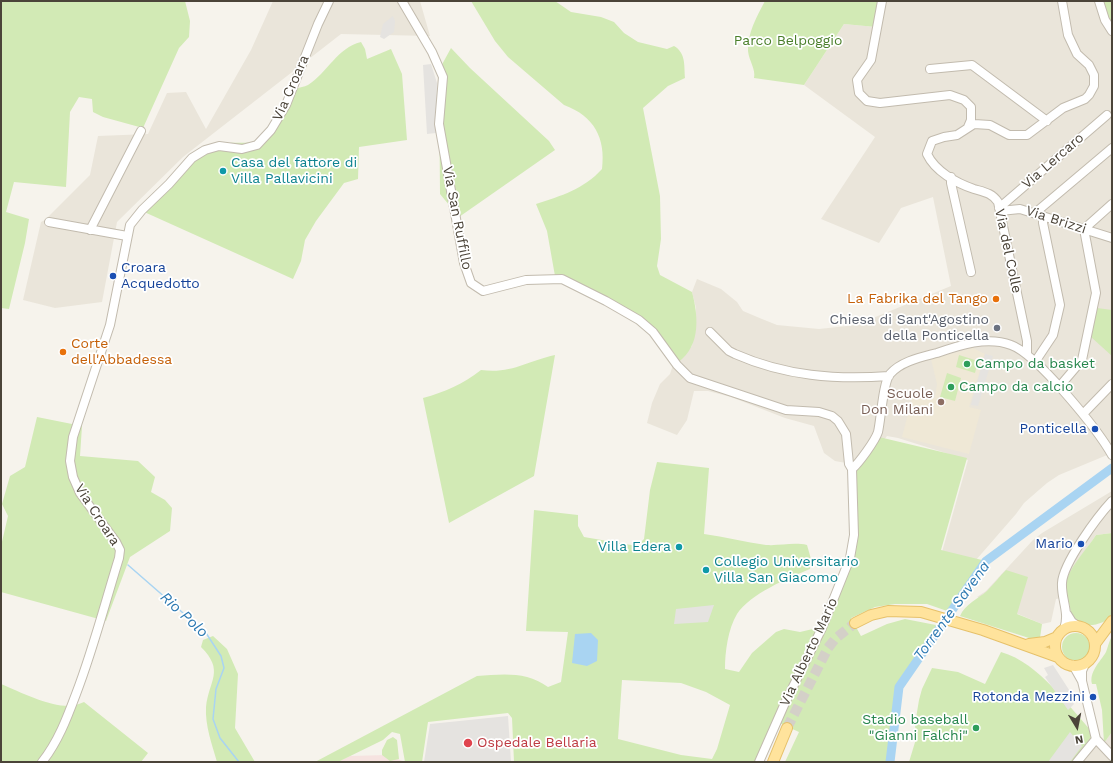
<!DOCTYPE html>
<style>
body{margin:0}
#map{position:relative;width:1113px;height:763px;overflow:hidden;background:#f6f3ec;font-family:"Work Sans",sans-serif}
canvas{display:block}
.frame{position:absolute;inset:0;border:2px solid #4b4439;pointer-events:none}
.north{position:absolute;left:1057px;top:707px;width:40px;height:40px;-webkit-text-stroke:3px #fff;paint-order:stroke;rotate:170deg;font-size:11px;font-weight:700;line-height:16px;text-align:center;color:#4b4439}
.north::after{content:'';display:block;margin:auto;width:14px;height:18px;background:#4b4439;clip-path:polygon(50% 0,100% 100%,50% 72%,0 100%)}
</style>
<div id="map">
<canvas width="1113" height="763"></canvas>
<div class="frame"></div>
<div class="north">N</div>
</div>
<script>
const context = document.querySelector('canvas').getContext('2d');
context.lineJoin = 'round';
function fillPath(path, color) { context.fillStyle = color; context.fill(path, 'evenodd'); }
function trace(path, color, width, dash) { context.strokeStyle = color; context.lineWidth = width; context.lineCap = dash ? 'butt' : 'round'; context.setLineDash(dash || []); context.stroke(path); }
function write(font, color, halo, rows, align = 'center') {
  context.font = font + ' "Work Sans",sans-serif'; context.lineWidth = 3.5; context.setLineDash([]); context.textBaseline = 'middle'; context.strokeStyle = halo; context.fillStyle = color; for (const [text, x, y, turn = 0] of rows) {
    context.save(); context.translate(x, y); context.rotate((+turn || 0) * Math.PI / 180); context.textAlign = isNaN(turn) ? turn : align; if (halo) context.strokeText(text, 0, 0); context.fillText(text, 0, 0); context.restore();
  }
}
const residential = new Path2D(`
 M273,1H420L430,36L341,34L183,157L117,222L102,302L55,308L23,300L41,222L45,220L90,175L98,136L148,134L167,93L186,92L206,129L251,50Z
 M882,1H1099L1112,29V453L1059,475L1047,483L1024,503L1016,514L969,568L940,559L968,460L898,438L887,436L880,445L856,462L846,463L835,461L824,453L814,426L785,418L731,397L708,391H694L687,420L677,435L647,423L652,403L660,384L670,374L673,365L692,346L696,308L692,292L697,279L721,289L737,302L743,311L762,319L777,325L819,329L856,325L951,286L933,197L901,208L879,243L821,219L875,137L804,85L844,24L876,27Z
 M1112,491V533L1096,535L1076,564L1067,579V597L1056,599L1051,622L1042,624L977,597L986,591L1033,540L1042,533Z
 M1112,732V762H1079L1097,737L1104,743Z`);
const education = new Path2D(`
 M973,348L985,354L969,407L981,410L969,454L902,437L913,395L935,398L937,384L931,359Z`);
const medical = new Path2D(`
 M387,755L405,762H338L350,756Z`);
const green = new Path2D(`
 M1,1H185L190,21L189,37L179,48L143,128L103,117L93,112L92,99L79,97L70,112L66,187L14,182L6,212L29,219L25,243L9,309L1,308Z
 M471,1H555L571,12L601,17L614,22L624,33L638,42L667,49L674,46C686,53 684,65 685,78L668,86L643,108L660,196L661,239L657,266L660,275L692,292C699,318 701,351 673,365L645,325L555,276L547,231L536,204C561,196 584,189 602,169C606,138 594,116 564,105L508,57L495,41Z
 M765,1H882L876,27L844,24L804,85L754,78C756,69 749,61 748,51C747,34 757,16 765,1Z
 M1099,1H1112V29Z
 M361,42L365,49L367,59L391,49L402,74L407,140L359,147L358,179L344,183L316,221L305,240L301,261L293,279L142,211C166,187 188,159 220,145C235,139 251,148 264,136C274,127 287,95 296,89C300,87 304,87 308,85C328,72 337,48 361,42Z
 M451,48L470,68L549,141L555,150L459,217L440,194L439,70Z
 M1097,308L1112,310V356L1091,337Z
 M555,355L534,476L449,523L423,398C445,392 463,384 481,370C512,374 527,361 555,355Z
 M959,355L978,361L975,373L956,367Z
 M947,373L961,378L955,401L940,397Z
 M37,417L82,426L80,456L138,461L155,477L151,492L165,500L172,508L170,531L130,557L106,621L1,592V546L8,516L2,504L10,476L25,467Z
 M879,437L967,458L941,550L986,561L950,612L927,604H895L875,607L851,618L861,636L887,624L905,619L941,626L899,687L890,762H785L799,732L777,722L759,762H514L512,718L508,713L428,722L422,762H405L400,734L392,732L383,740L338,762H315L477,676C502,674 527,671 548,687L561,682L568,632L526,631L534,510L578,515V526L584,537L637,546L644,539L650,490L657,462L709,468L704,534C725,537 745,542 766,545C780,546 793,542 807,545L811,559L810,569C788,578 750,594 737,614C728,629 725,652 725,669L739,672L752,653L776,632L784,629L800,632L817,628L832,605L854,541L850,476ZM622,680L681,683L706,692L730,705L717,749L712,759L681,755L618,739Z
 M1112,533V616C1103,625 1083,630 1074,618C1070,613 1070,606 1068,600C1066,594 1065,585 1067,579C1073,563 1087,549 1096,535Z
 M1006,570L1028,577L1017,614L1042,624L1040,638H1029L960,616C965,604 978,599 987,591C994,584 1000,576 1006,570Z
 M1062 647a14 14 0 1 1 28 0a14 14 0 1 1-28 0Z
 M213,636L227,649L238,674L235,728L255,762H217C212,744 205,726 206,707C209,680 225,671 201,647L203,640Z
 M1112,636V732L1104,743L1102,710L1096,684H1092C1089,672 1100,662 1106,652C1108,647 1109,641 1112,636Z
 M1001,652C1040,663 1069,708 1097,737L1079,762H909L916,739L915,724L919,700L922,689L932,668L958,672L985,684Z
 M1,684C20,692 48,706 69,706C74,706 79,704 84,702L148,753L141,762H1Z
 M393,737L397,740L399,759L390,761L382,755V750L387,740Z`);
const parking = new Path2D(`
 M393,16L395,21L394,32L384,39L380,37L383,24Z
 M431,64L437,83L436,133L427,134L423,65Z
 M985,354L993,356L978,406L971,405Z
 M714,605L708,622L674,624L676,609Z
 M1053,665L1073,696L1070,698L1074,704L1068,710L1045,677L1048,675L1044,668Z
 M508,716L511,762H424L430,724Z
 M1070,732L1082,746L1070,762H1048Z`);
const water = new Path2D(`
 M591,633L598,640L597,661L587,666L572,663L575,634Z`);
const stream = new Path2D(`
 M128,565L206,633L221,656L224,668L216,689L213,719L220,738L239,762`);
const river = new Path2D(`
 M890,762L899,687L986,561L1112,468`);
const majorTunnel = new Path2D(`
 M787,728L828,648L835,639L855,623`);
const minor = new Path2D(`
 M402,1L432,52L443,77L439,124L464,263L471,283L483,291L526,280L562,279L606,301L639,320L653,332L677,365L690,378L786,410L819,412L832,416L838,421L846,434L849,464L852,469C859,463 875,441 878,432C881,419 883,382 890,374C901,361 922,357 937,353C960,345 987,336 1011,345C1037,354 1098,430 1112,455
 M882,1L871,60L857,80L859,93L867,101L880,103L950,95L964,100L971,107V120L968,127
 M1099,1L1105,20L1112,31
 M930,69L972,65L1047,121
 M951,177V183L971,272
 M999,208L1107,115
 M1000,211L1020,209L1112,238
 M1035,213L1112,148
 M49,222L127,236
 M90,230L141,131
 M710,332L729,351L735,354C785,376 836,380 889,376
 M1027,354V341L998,202C992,193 984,192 974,189C956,183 935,171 927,154L932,141L944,137L957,135L974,124L990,125L1009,135H1027L1063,108L1085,99L1089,95L1094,86V75L1089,65L1077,54L1068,35L1062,1
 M1035,362L1053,335L1060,305L1043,223V216
 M1059,387L1082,360L1096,293L1084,229L1112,204
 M1083,414L1112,384
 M1067,614L1072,622L1078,626
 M1064,629C1070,613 1061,599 1062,583C1063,563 1098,516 1112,501
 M1073,665L1082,681L1096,739L1112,756
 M1082,680V671L1086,662
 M42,762C58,742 67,718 76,694C93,650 105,603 119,558L120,550L116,542L80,493L73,477L70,461L73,437L110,325L130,225L142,210L169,184L192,158L205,150L219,146L242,149L257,145L271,130L286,105L318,24L329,1
 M759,762L785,703L822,628L850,558L854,535L852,469
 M1077,762L1096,739`);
const major = new Path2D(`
 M855,623L871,615L888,611L921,612L983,630L1058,657
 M1055 646a20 20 0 1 1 40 0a20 20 0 1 1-40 0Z
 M1029,644L1045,642L1057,637
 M1095,644L1112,621
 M773,762L787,728`);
const markers = [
 [223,171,4,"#0f9aa8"],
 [113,276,4,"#1a4fb4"],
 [996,299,4,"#e8710a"],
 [997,328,4,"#6b7280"],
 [63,352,4,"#e8710a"],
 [967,364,4,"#2e9e5b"],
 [951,387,4,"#2e9e5b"],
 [941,402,4,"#8d6e63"],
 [1095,429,4,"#1a4fb4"],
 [1081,544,4,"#1a4fb4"],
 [679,547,4,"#0f9aa8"],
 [706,570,4,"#0f9aa8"],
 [1093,697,4,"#1a4fb4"],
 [976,728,4,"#2e9e5b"],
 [468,743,5,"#e0444e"]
];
const parkNames = [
 ["Parco Belpoggio",788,41]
];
const streetNames = [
 ["Via Croara",291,88,-66],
 ["Via Lercaro",1053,161,-41],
 ["Via San Ruffillo",457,218,79],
 ["Via Brizzi",1056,220,18],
 ["Via del Colle",1008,251,78],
 ["Via Croara",97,515,57],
 ["Via Alberto Mario",809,652,-65]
];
const cultureNames = [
 ["Casa del fattore di",231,163],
 ["Villa Pallavicini",231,179],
 ["Villa Edera",671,547,"right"],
 ["Collegio Universitario",714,562],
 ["Villa San Giacomo",714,578]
];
const transitNames = [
 ["Croara",121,268,"left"],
 ["Acquedotto",121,284,"left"],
 ["Ponticella",1087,429],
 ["Mario",1073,544],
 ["Rotonda Mezzini",1085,697]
];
const foodNames = [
 ["La Fabrika del Tango",988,299],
 ["Corte",71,344,"left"],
 ["dell'Abbadessa",71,360,"left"]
];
const worshipNames = [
 ["Chiesa di Sant'Agostino",989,320],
 ["della Ponticella",989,336]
];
const leisureNames = [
 ["Campo da basket",975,364],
 ["Campo da calcio",959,387],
 ["Stadio baseball",968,720,"right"],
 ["\"Gianni Falchi\"",968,736,"right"]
];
const educationNames = [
 ["Scuole",933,394],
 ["Don Milani",933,410]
];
const healthNames = [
 ["Ospedale Bellaria",477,743]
];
const waterNames = [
 ["Torrente Savena",952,611,-54],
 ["Rio Polo",184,615,43]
];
fillPath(residential, '#eae5da');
fillPath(education, '#efe8d6');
fillPath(medical, '#f6e3e0');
fillPath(green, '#d2eab5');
fillPath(parking, '#e5e3e0');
fillPath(water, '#a9d4f2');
trace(stream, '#a9d4f2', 1.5);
trace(river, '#a9d4f2', 9);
trace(majorTunnel, '#d4d0c8', 10, [10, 5]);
trace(minor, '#c2bbae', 10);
trace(major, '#e6c16a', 12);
trace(minor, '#fff', 8);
trace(major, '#ffe39c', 10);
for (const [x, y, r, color] of markers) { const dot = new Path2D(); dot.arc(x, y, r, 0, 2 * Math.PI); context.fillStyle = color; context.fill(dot); trace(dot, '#fff', 1.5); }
write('14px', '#4a7f2a', '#fff', parkNames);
write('14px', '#4b4439', '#fff', streetNames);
write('14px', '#0d838f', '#fff', cultureNames, 'left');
write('14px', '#164399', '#fff', transitNames, 'right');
write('14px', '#c56008', '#fff', foodNames, 'right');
write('14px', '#5b616d', '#fff', worshipNames, 'right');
write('14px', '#27864d', '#fff', leisureNames, 'left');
write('14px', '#785e54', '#fff', educationNames, 'right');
write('14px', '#be3a42', '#fff', healthNames, 'left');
write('italic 15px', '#2e7ab2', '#fff', waterNames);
</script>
